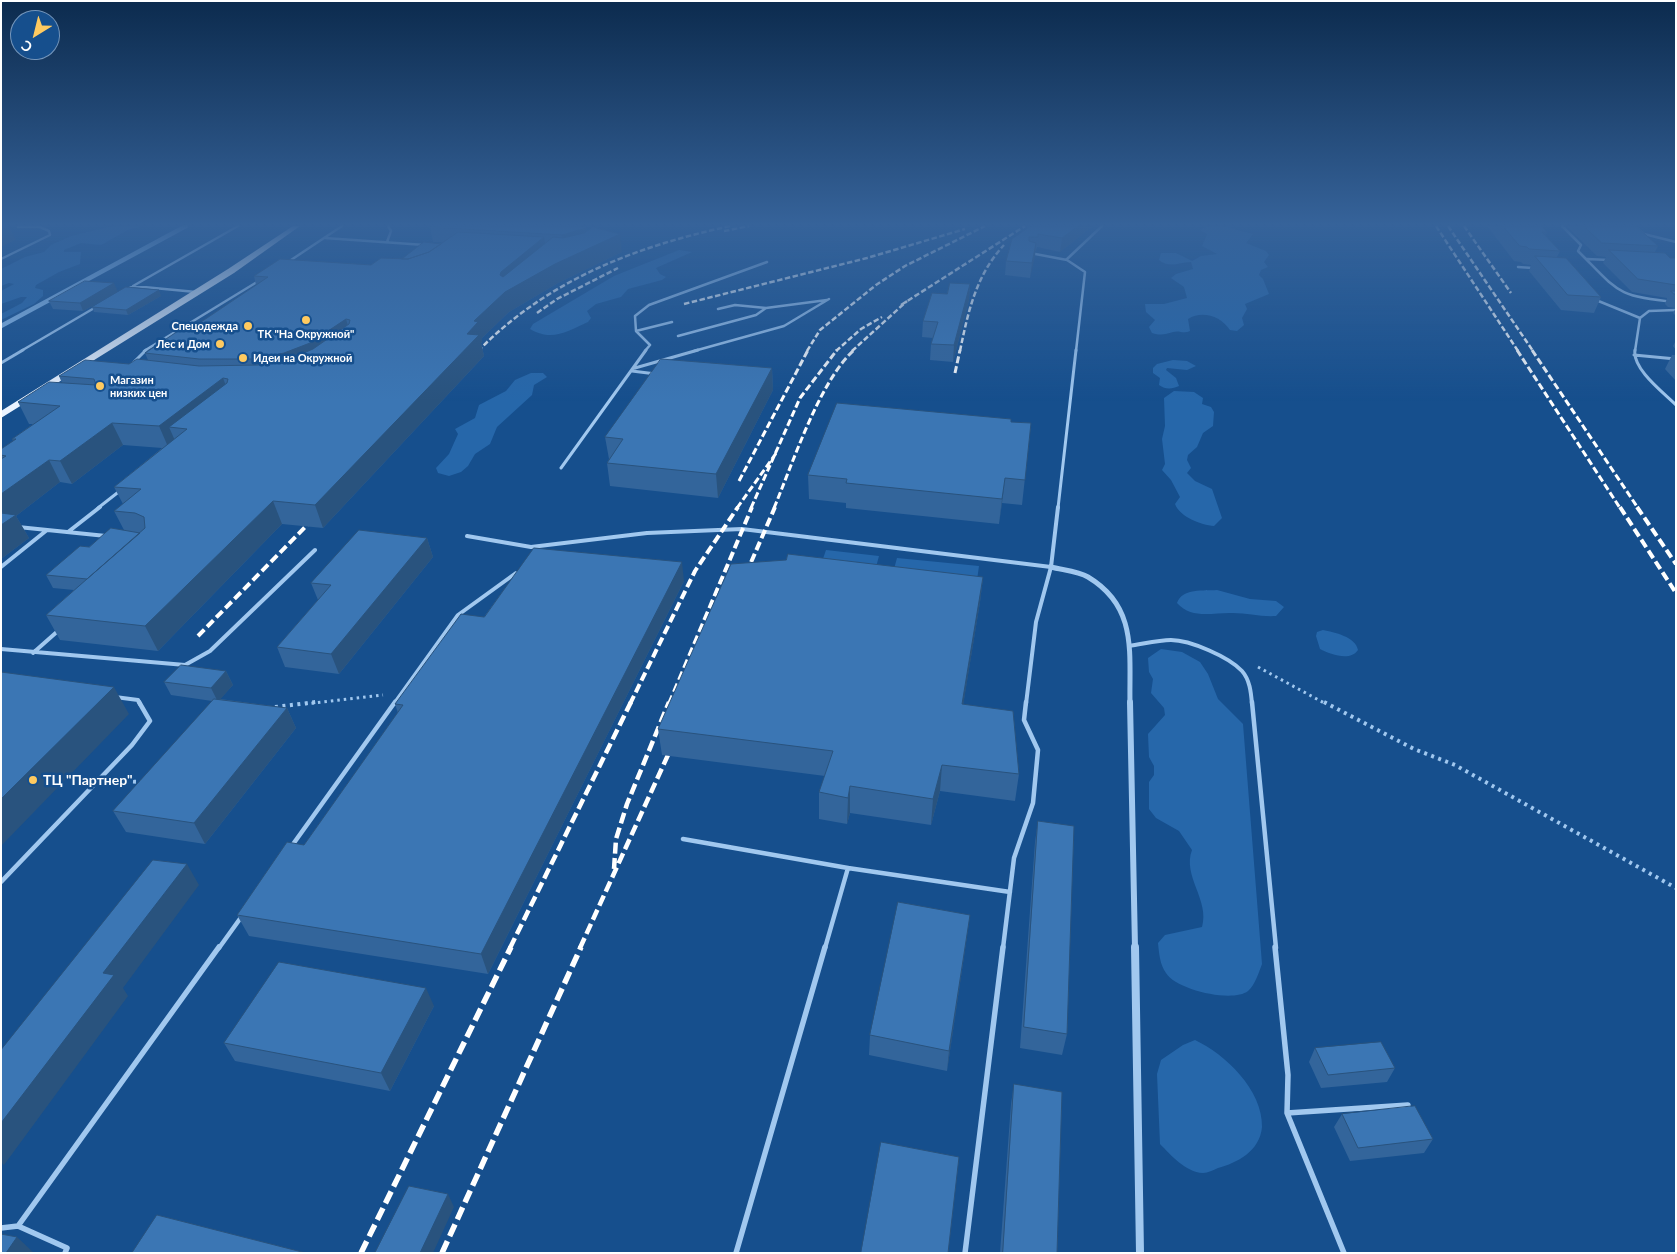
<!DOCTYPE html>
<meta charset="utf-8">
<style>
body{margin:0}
#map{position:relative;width:1677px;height:1254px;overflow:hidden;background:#164f8d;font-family:Lato,sans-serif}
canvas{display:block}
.frame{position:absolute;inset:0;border:2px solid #fff;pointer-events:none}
.north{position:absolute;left:10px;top:10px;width:50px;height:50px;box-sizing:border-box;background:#164f8d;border:1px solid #7395bb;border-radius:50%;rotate:216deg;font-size:14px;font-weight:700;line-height:20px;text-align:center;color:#fff}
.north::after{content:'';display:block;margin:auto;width:18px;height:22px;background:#ffca60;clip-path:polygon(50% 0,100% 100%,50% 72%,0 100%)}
</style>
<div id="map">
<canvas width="1677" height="1254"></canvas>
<div class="frame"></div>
<div class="north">С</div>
</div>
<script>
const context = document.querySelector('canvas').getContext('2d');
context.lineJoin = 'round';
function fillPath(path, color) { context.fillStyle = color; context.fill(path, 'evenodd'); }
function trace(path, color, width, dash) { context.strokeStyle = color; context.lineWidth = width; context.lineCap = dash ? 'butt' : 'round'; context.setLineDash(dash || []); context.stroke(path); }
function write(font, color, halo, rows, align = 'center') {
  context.font = font + ' Lato,sans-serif'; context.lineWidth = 5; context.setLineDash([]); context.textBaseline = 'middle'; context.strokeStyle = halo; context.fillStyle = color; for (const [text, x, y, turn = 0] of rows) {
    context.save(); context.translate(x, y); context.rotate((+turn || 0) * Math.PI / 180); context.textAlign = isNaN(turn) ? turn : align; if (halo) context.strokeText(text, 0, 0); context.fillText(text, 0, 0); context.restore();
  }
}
const green = new Path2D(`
 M112,226H144L130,229L101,245L81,243L64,250V252H81L80,264L59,272L36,285L35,288L43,290V296L34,304L1,320V314L22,303L27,297H21L1,304V291L14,284L9,283L1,286V269L25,257L44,252L51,245L71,236Z
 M1209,226H1223L1253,234L1246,243L1266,251L1269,255L1264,262L1268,267L1261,270L1259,275L1263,279L1269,294L1245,304L1247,309L1242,318L1244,325L1237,331L1230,330C1221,316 1202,310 1188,319L1190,331C1184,334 1179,330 1173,332C1165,334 1162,336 1152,333L1149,327L1155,320L1146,312L1145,304H1164L1187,298L1184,287L1171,278L1176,274L1193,269L1191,262C1179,262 1170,269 1159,260L1161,253H1176L1192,261L1201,256L1217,254L1202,246L1207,234L1200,230Z
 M679,250L692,252L656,268L660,274L666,277L662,280L628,289L621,297L596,304L587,311L591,318L588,322C568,331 552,342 530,329L533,324L614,276Z
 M1173,360L1187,361L1196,366L1187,370L1167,368L1166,370L1176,378L1179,386C1172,389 1166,390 1159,385L1160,378L1153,373V368L1157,364Z
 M531,373H543L547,377L534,385L532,395L497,427L490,444L475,454L468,466L461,472L449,476L438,473L436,468L449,454L458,434L455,429L475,418L479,405L506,391L515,380Z
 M1174,391L1194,392L1203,398L1202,404L1211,407L1214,412L1213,426L1203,433L1197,447L1188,455L1187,460L1191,468L1187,473L1195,481L1212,489L1222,518L1214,526C1201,525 1180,517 1175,504L1180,497L1171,480L1162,470L1165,464L1162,439L1165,426L1164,398Z
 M826,550L879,556L870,589L815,582Z
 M897,558L979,566L974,601L888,591Z
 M1217,590L1250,599L1276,601L1284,607L1276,616C1261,617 1247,613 1233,613C1214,612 1192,620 1177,603C1182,588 1204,591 1217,590Z
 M1323,630C1334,632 1356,637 1358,650C1350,662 1330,654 1320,649L1316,636L1317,632Z
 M1161,649L1182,652L1200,662L1208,674L1218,699L1243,724L1262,964C1259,972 1255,985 1248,991C1233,1003 1176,990 1166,973C1160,965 1159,953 1158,943L1165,935L1202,927C1210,900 1182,876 1192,850L1179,831L1156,818L1149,809V782L1154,775V766L1149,757L1148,734L1165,715L1164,708L1151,693L1153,679L1149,672L1148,658Z
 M1195,1040C1225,1054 1263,1090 1262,1127C1260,1151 1237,1163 1218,1168C1213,1170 1208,1173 1203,1173C1185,1172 1171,1155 1160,1144L1157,1074L1161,1060L1183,1045Z`);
const stream = new Path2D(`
 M1,326L186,226`);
const pathFar1 = new Path2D(`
 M1258,667L1326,704
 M305,704L383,695`);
const path = new Path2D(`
 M1324,702L1414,749L1455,765L1676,888
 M275,707L316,702
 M118,781L142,782`);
const laneFar4 = new Path2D(`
 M1562,226L1581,245L1578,251C1619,292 1615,296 1676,302
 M1634,226L1644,234L1676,242
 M325,238L425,245
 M387,242L391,231L388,226
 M1030,253L1067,260L1085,272L1076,351
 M1,259L50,235L49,231L40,227H18
 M1587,259L1609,260
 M1066,260L1102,226
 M288,262L342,226
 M1518,267L1533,268
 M133,286L196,292
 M126,290L238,226
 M1596,300L1640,318
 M718,309L735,305L766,308L827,300
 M636,331L672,322
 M678,336L756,315L766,308
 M21,351L96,307
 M144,351L257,282
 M645,351L650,345L636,331L635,316L649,305L767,262
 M694,351L784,326L829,299
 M1635,351L1640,318L1649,311L1676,310`);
const laneFar3 = new Path2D(`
 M1635,350C1632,369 1664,393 1676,405
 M1634,355L1676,359
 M1,363L23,350
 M132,364L146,350
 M635,368L698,350
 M632,371L656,374
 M561,468L646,350
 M98,508L121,490
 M1058,508L1076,350`);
const laneFar2 = new Path2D(`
 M18,527L106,536
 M68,532L100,507
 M467,536L531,547L647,533L742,529L1051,567
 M1,567L47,530
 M1129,646C1143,644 1158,640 1171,640C1190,640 1229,657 1242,671C1250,680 1251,693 1252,704
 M1,649L185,665L210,651L315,550
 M33,653L59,630
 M115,697L138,700L140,704
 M394,704L458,615L516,573
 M1026,704L1036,622L1051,567L1058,507`);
const laneFar1 = new Path2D(`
 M1252,702L1276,948
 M683,839L848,868L1010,892
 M291,847L395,702
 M1,882L132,745L150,721L139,702
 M219,948L242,916
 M825,948L848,868
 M1003,948L1014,858L1033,803L1038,750L1024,720L1026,702`);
const lane = new Path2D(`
 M1275,947L1288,1075L1287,1113L1344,1253
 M1287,1113L1408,1105
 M18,1226L219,947
 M1,1228L18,1226L67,1248L65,1253
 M736,1253L825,947
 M965,1253L1003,947`);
const streetFar2 = new Path2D(`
 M1051,567C1062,570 1078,571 1088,577C1138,607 1129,653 1130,704`);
const streetFar1 = new Path2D(`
 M1130,702L1135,948`);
const street = new Path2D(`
 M1135,947L1140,1253`);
const primary = new Path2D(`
 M293,226H300L234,273L1,418V411L228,269Z`);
const railFar4 = new Path2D(`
 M1436,226L1518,351
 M1448,226L1533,351
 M1464,226L1511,293
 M724,231L749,226
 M684,304L867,258L965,229
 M901,305L1025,226
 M537,313L557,299L618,268
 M478,351C548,280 634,247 730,226
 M807,351L820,330L876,285L905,266L985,226
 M836,351L861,329L882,317
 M852,351L907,301
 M960,351C968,312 976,275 1004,245`);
const railFar3 = new Path2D(`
 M1517,350L1620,508
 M1532,350L1638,508
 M472,358L480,350
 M955,373L960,350
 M739,481L808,350
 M737,508L777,452
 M751,508L800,398L837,350
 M774,508C793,463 819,382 854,350`);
const railFar2 = new Path2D(`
 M1620,507L1676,593
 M1637,507L1676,564
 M746,574L775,507
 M198,636L316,516
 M630,704L695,571L738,507
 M669,704L752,507`);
const railFar1 = new Path2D(`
 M614,869L616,839L627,804L669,702
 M510,948L631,702
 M580,948L673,744`);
const rail = new Path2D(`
 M361,1253L511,947
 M442,1253L581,947`);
const wall = new Path2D(`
 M432,226H583L587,231L622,252L558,283L509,312L482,338V342L481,343L484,356L323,528L282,524L158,651L60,640L46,615L74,590L53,588L46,575L89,547L124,530L114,511L123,504L114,487L162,448L123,445L72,484L60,482L16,516L29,538L1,559V449L13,441L12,439L33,424H29L18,402L62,383L59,376L129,364L148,360L145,353L198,324L256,285L254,276L371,265L402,259L443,242H433L430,227Z
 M1031,226H1093L1060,252L1037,247L1036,251H1035L1030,278L1005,275L1006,261Z
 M1487,226H1541L1547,232L1545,235L1560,251L1557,257L1601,297L1594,313L1561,310L1529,271L1531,265L1523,264L1521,262L1514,261Z
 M1566,226H1636L1658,246L1655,252L1670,258H1676V308L1668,307L1665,304L1667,298L1632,292L1603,263L1606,257L1597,256Z
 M970,284L969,300L953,362L930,360L931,344L933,338L922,337L923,321L947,294Z
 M118,292L83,311L53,309L49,301Z
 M161,296L128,315L94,312L92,307Z
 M1676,308V316L1673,313Z
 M1676,340V350L1673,346Z
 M1672,355H1676V381L1665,369Z
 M772,368L773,390L718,498L610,486L607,463L609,459L605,437Z
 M1011,422L1031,423L1022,505L1002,503L999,524L846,508V503L809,499L808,475Z
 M427,538L433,557L339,674L285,667L277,647L318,600L311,583Z
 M983,577L980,602L963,705L1019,774L1015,801L940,791L931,825L850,813L847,824L819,819V792L825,776L662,755L658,729Z
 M684,581L488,974L249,936L237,915L304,845L398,713L395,704L484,617Z
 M226,671L233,685L220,699L287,708L296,728L205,844L126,832L113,811L212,701L171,695L164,682Z
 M1038,821L1067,1034L1062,1055L1020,1048L1035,842Z
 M967,936L947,1071L869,1055L870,1035Z
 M434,1006L390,1091L235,1061L224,1043Z
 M1315,1048L1395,1068L1387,1082L1321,1088L1309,1062Z
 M1014,1084L1057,1253H1000L1011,1104Z
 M1342,1114L1433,1139L1424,1153L1350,1161L1334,1127Z`);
const shadedWall = new Path2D(`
 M9,226L16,240L1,247V230Z
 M575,226H583V229L586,228L588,242L565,250L562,235Z
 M1078,226H1093L1060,252L1062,238Z
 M620,234L622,252L558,283L509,312L482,338V342L481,343L484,356L323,528L315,505L467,334L500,275L501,272L544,237L547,255L555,264Z
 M1036,243L1035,257L1030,278L1032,263Z
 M114,283L118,292L83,311L80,303Z
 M970,284L969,300L953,362L954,345Z
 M159,290L161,296L128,315L126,310Z
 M346,319L352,339L264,380L257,359Z
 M772,368L773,390L718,498L716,474Z
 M223,378L231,399L169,427L176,443L169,449L159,426Z
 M112,423L123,445L72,484L60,461Z
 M49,460L60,482L16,516L29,538L1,559V525L7,521L1,510V494Z
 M1005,478L1002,503L999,524L1002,499Z
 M273,501L282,524L158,651L145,626Z
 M427,538L433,557L339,674L331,654Z
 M682,562L684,581L488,974L481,954Z
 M983,577L980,602L959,731L962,704Z
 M226,671L233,685L218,702L211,688Z
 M114,687L129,714L1,846V799Z
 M287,708L296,728L205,844L194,823Z
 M942,765L940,791L931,825L933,799Z
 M850,786V813L847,824L848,798Z
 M187,864L199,885L123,988L128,996L4,1165L1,1162V1123L103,973Z
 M970,915L967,936L947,1071L949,1051Z
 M426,988L434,1006L390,1091L381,1073Z
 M448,1194L454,1207L433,1253H420Z
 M17,1237L34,1253H6Z`);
const building = new Path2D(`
 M1,226H9L1,230Z
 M432,226H579L586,228L562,235L430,227Z
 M1031,226H1078L1062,238L1038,234V237H1029V241L1036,243L1032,263L1006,261L1012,239Z
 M1503,226H1541L1547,232H1542L1560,251L1529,249L1527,247L1520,246Z
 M1584,226H1636L1658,246L1602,243Z
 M593,227L620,234L555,264L505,292L474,321L478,322L467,334L479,335L315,505L273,501L145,626L46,615L145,528L144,517L135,513L114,511L141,489L114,487L187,429L169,427L227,383L228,379L223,378L159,426L112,423L60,461L49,460L1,494V459L6,456L1,455V449L16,439H12L60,406L18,402L49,382L96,385L94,379L59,376L85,360L129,364L137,359L199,366L258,365L287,360L313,349L349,324L350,320L346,319L310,343L284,353L257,359H199L145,353L190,323L198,324L268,277L254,276L280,259L371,265L381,258L408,259L429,252L458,232L544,237L501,272L500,275L503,277L553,237L563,238L584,233Z
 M424,242L441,244L429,252L408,259H402Z
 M1609,250L1665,253L1670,258H1676V285L1638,279Z
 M1535,256L1566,258L1601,297L1568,295Z
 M85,281L114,283L80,303L49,301Z
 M950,283L970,284L954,345L931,344L938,322L923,321L932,293L947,294Z
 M126,287L159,290L126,310L92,307Z
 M1671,291H1676V294H1674Z
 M661,359L772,368L716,474L607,463L623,439L605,437Z
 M837,403L1011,419V422L1031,423L1025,480L1005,478L1002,499L846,483L847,479L808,475Z
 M1,513L16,515L1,525Z
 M111,528L140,533L87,579L46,575L80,546L89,547Z
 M359,530L427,538L331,654L277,647L331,585L311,583Z
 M534,548L682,562L481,954L237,915L287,842L304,845L403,705L395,704L461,614L484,617Z
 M788,554L983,577L962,704L1013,711L1019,774L942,765L933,799L850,786L848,798L819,792L833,751L658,729L731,564L786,560Z
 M181,665L226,671L211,688L164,682Z
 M1,672L114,687L1,799Z
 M214,699L287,708L194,823L113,811Z
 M1038,821L1074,826L1067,1034L1024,1027Z
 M153,860L187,864L103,973L114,975L1,1123V1050Z
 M898,902L970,915L949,1051L870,1035Z
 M279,962L426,988L381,1073L224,1043Z
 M1381,1042L1395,1068L1328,1075L1315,1048Z
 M1014,1084L1062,1092L1057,1253H1003Z
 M1415,1106L1433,1139L1358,1148L1342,1114Z
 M881,1142L959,1157L948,1253H861Z
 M409,1186L448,1194L420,1253H375Z
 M157,1215L306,1253H132Z
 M1,1234L17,1237L6,1253H1Z`);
const markers = [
 [306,320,5,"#ffca60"],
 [248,326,5,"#ffca60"],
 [220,344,5,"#ffca60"],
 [243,358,5,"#ffca60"],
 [100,386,5,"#ffca60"],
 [33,780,5,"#ffca60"]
];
const farPoinames = [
 ["Спецодежда",238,326],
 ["ТК \"На Окружной\"",306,334,"center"],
 ["Лес и Дом",210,344],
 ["Идеи на Окружной",253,358,"left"],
 ["Магазин",110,380,"left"],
 ["низких цен",110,393,"left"]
];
const poiNames = [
 ["ТЦ \"Партнер\"",43,780]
];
fillPath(green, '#2667aa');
trace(stream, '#94c4f2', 4.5);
trace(pathFar1, '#a1c8ef', 3, [2.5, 4]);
trace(path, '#a1c8ef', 4, [3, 4.5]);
trace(laneFar4, '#a1c8ef', 2.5);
trace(laneFar3, '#a1c8ef', 3);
trace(laneFar2, '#a1c8ef', 4);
trace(laneFar1, '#a1c8ef', 4.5);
trace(lane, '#a1c8ef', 5.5);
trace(streetFar2, '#a1c8ef', 5);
trace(streetFar1, '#a1c8ef', 6);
trace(street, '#a1c8ef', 8);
fillPath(primary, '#eaf3ff');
trace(railFar4, '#fff', 2.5, [5.5, 2.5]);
trace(railFar3, '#fff', 3, [7, 3]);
trace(railFar2, '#fff', 4, [9, 4]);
trace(railFar1, '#fff', 4.5, [11, 4.5]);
trace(rail, '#fff', 5.5, [13, 5.5]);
fillPath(wall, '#33659b');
fillPath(shadedWall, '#29537e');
fillPath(building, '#3b76b4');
trace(building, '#29537e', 1);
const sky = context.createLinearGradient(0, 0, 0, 401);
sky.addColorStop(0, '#0c2b4e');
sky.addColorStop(0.56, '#36639a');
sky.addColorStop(1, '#36639a00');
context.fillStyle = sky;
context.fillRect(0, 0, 1677, 401);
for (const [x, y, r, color] of markers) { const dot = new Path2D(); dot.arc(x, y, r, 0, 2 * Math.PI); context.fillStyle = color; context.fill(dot); trace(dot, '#164f8d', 2); }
write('bold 11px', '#fff', '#164f8d', farPoinames, 'right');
write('bold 14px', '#fff', '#164f8d', poiNames, 'left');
</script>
